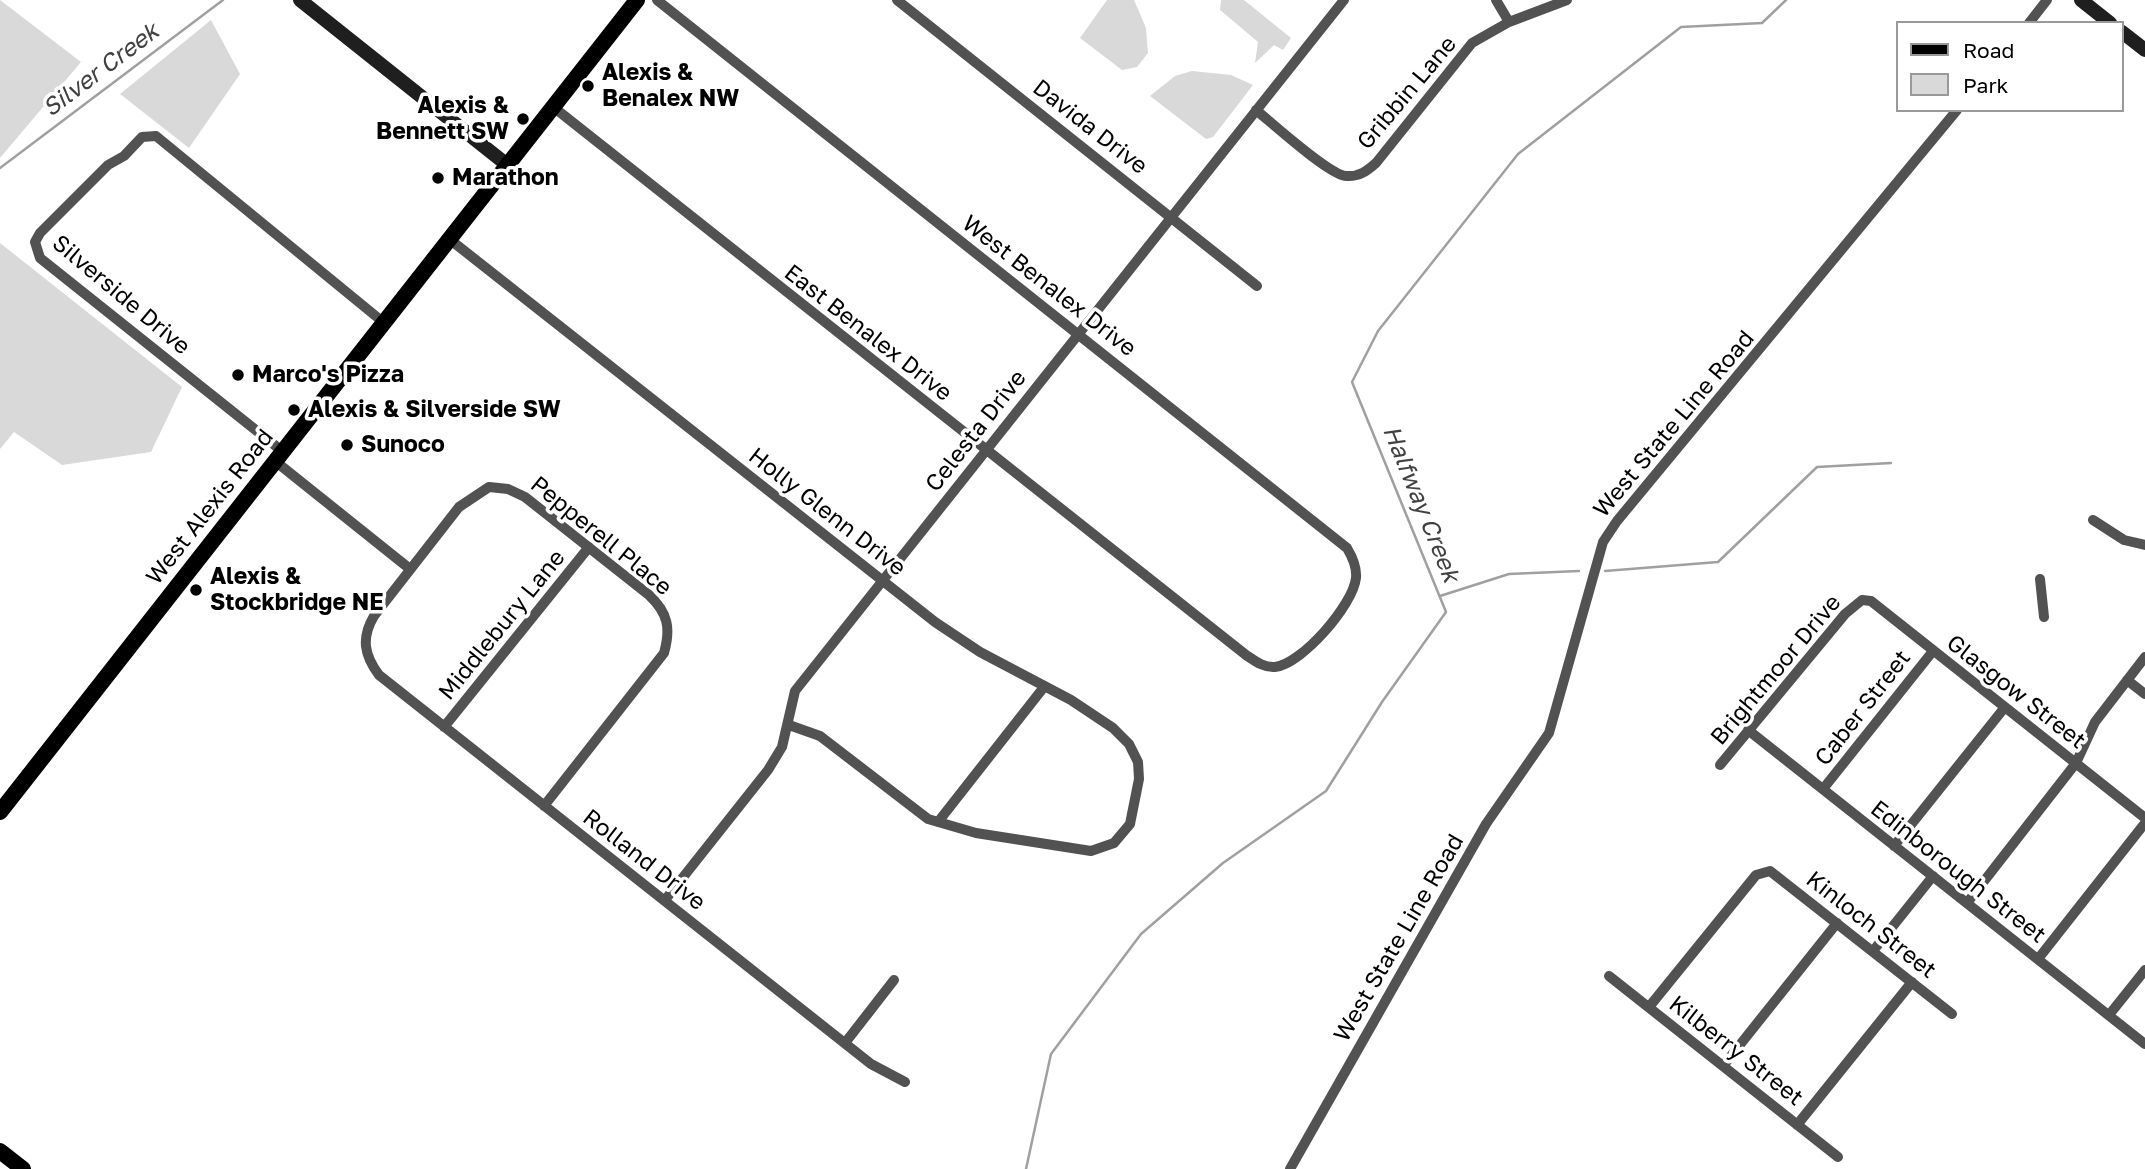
<!DOCTYPE html>
<style>
body{margin:0}
#map{position:relative;width:2145px;height:1169px;overflow:hidden;background:#fff;font-family:"Golos Text",sans-serif}
canvas{display:block}
.legend{position:absolute;left:1896px;top:21px;width:228px;height:91px;box-sizing:border-box;background:#fff;border:2px solid #999;margin:0;padding:9px 12px;list-style:none;font-size:21px;color:#000}
.legend li{display:flex;align-items:center;gap:14px;height:35px}
.legend b{width:35px;border:2px solid #999}
</style>
<div id="map">
<canvas width="2145" height="1169"></canvas>
<ul class="legend">
<li><b style="height:9px;background:#000"></b>Road</li>
<li><b style="height:19px;background:#d9d9d9"></b>Park</li>
</ul>
</div>
<script>
const context = document.querySelector('canvas').getContext('2d');
context.lineJoin = 'round';
function fillPath(path, color) { context.fillStyle = color; context.fill(path, 'evenodd'); }
function trace(path, color, width, dash) { context.strokeStyle = color; context.lineWidth = width; context.lineCap = dash ? 'butt' : 'round'; context.setLineDash(dash || []); context.stroke(path); }
function write(font, color, halo, rows, align = 'center') {
  context.font = font + ' "Golos Text",sans-serif'; context.lineWidth = 7; context.setLineDash([]); context.textBaseline = 'middle'; context.strokeStyle = halo; context.fillStyle = color; for (const [text, x, y, turn = 0] of rows) {
    context.save(); context.translate(x, y); context.rotate((+turn || 0) * Math.PI / 180); context.textAlign = isNaN(turn) ? turn : align; if (halo) context.strokeText(text, 0, 0); context.fillText(text, 0, 0); context.restore();
  }
}
const green = new Path2D(`
 M0,0L81,62L0,158Z
 M1107,0H1134L1146,28L1148,53L1137,67L1122,70L1080,38Z
 M1221,0H1244L1291,38L1283,50L1274,45L1255,63L1258,42L1220,10Z
 M211,20L240,74L189,148L120,94Z
 M1192,71L1231,75L1253,85L1213,137L1206,139L1150,96L1175,76Z
 M0,243L182,387L151,452L62,465L14,432L0,449Z`);
const stream = new Path2D(`
 M0,168L223,0
 M1605,571L1718,562L1817,467L1891,463
 M1440,596L1509,574L1579,571
 M1026,1169L1051,1054L1141,934L1223,863L1326,791L1382,702L1446,612L1352,382L1378,331L1518,154L1681,27L1762,23L1786,0`);
const street = new Path2D(`
 M897,0L1257,286
 M1496,0L1509,22
 M2029,23L2047,0
 M552,106L1246,655C1255,661 1264,668 1275,667C1302,664 1353,605 1356,578C1357,567 1353,558 1347,548L657,0
 M1256,110C1272,123 1329,175 1346,176C1359,177 1367,171 1376,163L1472,43L1509,22L1567,0
 M448,238L935,622L980,652L1071,700L1113,728L1129,744L1138,762L1139,779L1130,824L1114,843L1091,851L976,833L928,819L820,736L789,725
 M282,451L40,258L35,242L40,233L108,165L124,156L142,137L156,136L383,322
 M275,461L410,569
 M2093,520L2124,540L2145,545
 M2040,579L2044,617
 M2127,680L2145,694
 M444,727L589,547
 M1748,730L2145,1044
 M1720,765L1845,614L1862,600L1871,601L2145,818
 M1823,789L1933,651
 M544,806L664,653C671,628 668,613 649,595L525,497L508,489L489,487L459,507L374,616C361,638 364,655 379,675L871,1064L905,1082
 M938,822L1044,687
 M1894,846L2005,707
 M665,900L768,770L782,747L795,691L1344,0
 M1967,903L2076,763L2095,722L2145,657
 M1873,951L1933,876
 M2038,959L2145,823
 M1609,976L1838,1157
 M1649,1007L1756,875L1770,871L1952,1014
 M2109,1015L2145,970
 M845,1043L894,980
 M1723,1066L1837,923
 M1797,1125L1912,982
 M1290,1169L1486,824L1549,733L1603,542L1617,521L1957,110`);
const secondary = new Path2D(`
 M300,0L506,164
 M2081,0L2110,23
 M2122,32L2145,50`);
const primary = new Path2D(`
 M0,812L637,0
 M0,1151L23,1169`);
const markers = [
 [588,86,7,"#000"],
 [523,119,7,"#000"],
 [438,178,7,"#000"],
 [238,375,7,"#000"],
 [294,410,7,"#000"],
 [347,445,7,"#000"],
 [196,590,7,"#000"]
];
const poiNames = [
 ["Alexis &",602,73],
 ["Benalex NW",602,99],
 ["Alexis &",509,106,"right"],
 ["Bennett SW",509,132,"right"],
 ["Marathon",452,178],
 ["Marco's Pizza",252,375],
 ["Alexis & Silverside SW",308,410],
 ["Sunoco",361,445],
 ["Alexis &",210,577],
 ["Stockbridge NE",210,603]
];
const streetNames = [
 ["Gribbin Lane",1407,93,-50],
 ["Davida Drive",1090,127,38],
 ["West Benalex Drive",1049,286,38],
 ["Silverside Drive",121,295,40],
 ["East Benalex Drive",868,333,38],
 ["West State Line Road",1674,424,-50],
 ["Celesta Drive",976,431,-52],
 ["West Alexis Road",210,507,-52],
 ["Holly Glenn Drive",827,512,38],
 ["Pepperell Place",601,536,39],
 ["Middlebury Lane",502,625,-51],
 ["Brightmoor Drive",1776,670,-50],
 ["Glasgow Street",2016,692,38],
 ["Caber Street",1863,708,-52],
 ["Rolland Drive",644,860,38],
 ["Edinborough Street",1958,872,38],
 ["Kinloch Street",1871,925,38],
 ["West State Line Road",1399,938,-60],
 ["Kilberry Street",1736,1051,38]
];
const waterNames = [
 ["Silver Creek",101,70,-37],
 ["Halfway Creek",1421,504,68]
];
fillPath(green, '#d9d9d9');
trace(stream, '#a0a0a0', 2.5);
trace(street, '#525252', 10);
trace(secondary, '#1f1f1f', 14);
trace(primary, '#000', 16);
for (const [x, y, r, color] of markers) { const dot = new Path2D(); dot.arc(x, y, r, 0, 2 * Math.PI); context.fillStyle = color; context.fill(dot); trace(dot, '#fff', 2.5); }
write('bold 23px', '#000', '#fff', poiNames, 'left');
write('23px', '#000', '#fff', streetNames);
write('italic 24px', '#414141', '#fff', waterNames);
</script>
